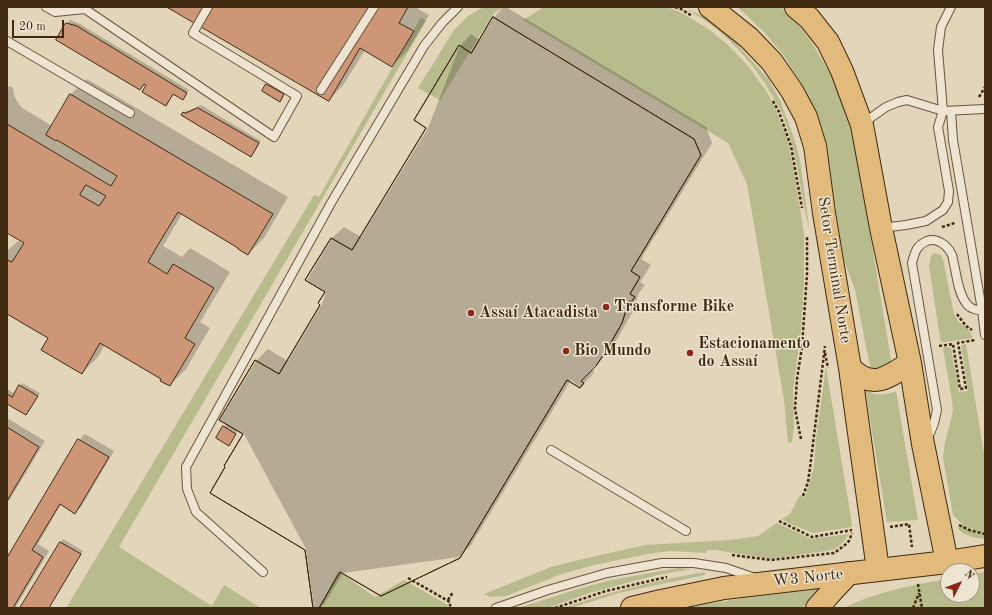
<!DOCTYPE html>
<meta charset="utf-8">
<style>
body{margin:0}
#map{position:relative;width:992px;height:615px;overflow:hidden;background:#e3d5b9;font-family:"Old Standard TT",serif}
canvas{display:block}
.frame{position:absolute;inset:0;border:8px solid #3f2a11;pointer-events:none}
.north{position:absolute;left:940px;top:563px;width:40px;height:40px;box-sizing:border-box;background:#ede4d2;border:1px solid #a79a85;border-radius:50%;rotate:48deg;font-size:11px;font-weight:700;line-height:16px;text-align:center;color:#3f2a11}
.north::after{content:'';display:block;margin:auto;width:14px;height:18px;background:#8f2418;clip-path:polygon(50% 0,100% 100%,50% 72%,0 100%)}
.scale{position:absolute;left:12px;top:20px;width:52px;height:18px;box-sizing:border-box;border:2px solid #3f2a11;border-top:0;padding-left:5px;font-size:12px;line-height:14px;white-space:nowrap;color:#3f2a11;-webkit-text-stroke:3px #ede4d2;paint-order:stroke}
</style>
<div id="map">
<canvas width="992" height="615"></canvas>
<div class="frame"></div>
<div class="north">N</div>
<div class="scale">20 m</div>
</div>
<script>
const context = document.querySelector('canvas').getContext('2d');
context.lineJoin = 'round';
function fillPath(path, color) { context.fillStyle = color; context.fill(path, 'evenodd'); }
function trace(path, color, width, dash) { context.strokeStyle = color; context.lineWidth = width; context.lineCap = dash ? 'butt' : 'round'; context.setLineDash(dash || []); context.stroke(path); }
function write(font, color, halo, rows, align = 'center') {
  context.font = font + ' "Old Standard TT",serif'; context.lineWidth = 3; context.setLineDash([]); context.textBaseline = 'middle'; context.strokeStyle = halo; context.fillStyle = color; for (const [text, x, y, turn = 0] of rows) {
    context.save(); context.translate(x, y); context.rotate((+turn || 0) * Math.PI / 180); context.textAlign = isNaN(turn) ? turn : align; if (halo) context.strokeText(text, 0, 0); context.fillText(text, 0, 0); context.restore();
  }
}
const green = new Path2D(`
 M484,7H505L494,13L440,100L418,88L454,30L468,16Z
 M544,7H667L682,13L710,30L728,45L748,66L767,92L776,110L788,141L794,170L804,234V283L801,331L793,391L794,428L792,442L788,443L784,400L747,184L728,143L523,20Z
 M737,7H782L794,19L812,43L834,80L848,117L856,148L891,360V366L886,372L871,368L869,362L855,290L844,260L841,242L830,172L823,138L813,108L801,83L784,56L765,33L744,13Z
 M687,9L707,18L723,31L736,43L769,80L780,100L795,141L800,160L809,227C801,198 799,167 790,137C787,127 784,115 778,106C762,75 738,45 710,24C703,19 694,14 687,9Z
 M421,17L426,21L119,547L212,606L224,585L261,608H66L314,195L319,197Z
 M934,253L941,255L943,259L954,314L959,322L968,329L973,338L945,342H942L940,338L929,266L931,256Z
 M966,344L985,460V539C974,538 966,536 958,529L962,524L953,515L943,458L945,442L953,411L952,400L943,349L944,347H951L959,392L968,391L961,345Z
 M826,367L852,524L851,527L813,533L788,523L782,519L790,514L800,495L805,498L814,467L816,438Z
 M865,389C875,397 885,395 896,391L918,520L887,522Z
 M777,523L811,539L849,534C845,541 840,546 833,550L770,559L716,550H707L706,553L670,551L648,554L594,565L562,574L506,596L490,597L484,594L551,567L587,558L645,545L730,540L758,536Z
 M678,568L691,569L658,575L626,583L590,593L547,608H518L578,589L611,580Z
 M338,571L375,597L404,580L448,605L447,608H319Z
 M705,572V575L619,593L571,608H563C609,592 657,580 705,572Z
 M985,572V608H843C876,592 912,585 948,579V595H972V574Z
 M820,589L802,608H686C730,599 775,594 820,589Z`);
const shadow = new Path2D(`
 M169,7H415L429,15L408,50L392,66L365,50L344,84L329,100Z
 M504,7H506L706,127L712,143L641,259L651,265L640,282L645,285L639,293L632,313L616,341L607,353L592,369L594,371L592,375L580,387L571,380L471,545L459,557L343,573L325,603L320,608H314L306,549L244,434L238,430L231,442L218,438L224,427L227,424L220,420L256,361L268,349L288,361L322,304L326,292L307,280L332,238L344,227L361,237L428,128L460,46L471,34L480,40L493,18Z
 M70,20L80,24L189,90L183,98L174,93L166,105L147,84L57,40L67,23Z
 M87,79L288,197L264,238L248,254L240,248L182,214L163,246L182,257L190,248L230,272L200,322L210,328L186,369L170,385L163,378L105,344L98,357L82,373L49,338L7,313V251L18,241L24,244L25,242L7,232V89L10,86L13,88L14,95L17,101L21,107L52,126L71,94Z
 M270,82L286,91L283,98L280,101L263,91Z
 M201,105L261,141L254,153L251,156L184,113L187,110L188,111Z
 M22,383L40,393L29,411L26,414L7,402V389L15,394Z
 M7,418L45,441L7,504Z
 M85,434L114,451L81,507L75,513L61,504L38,544L49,551L15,608H7V560L79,440Z
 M63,539L83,551L49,608H21L61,542Z`);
const building = new Path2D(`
 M167,7H408L399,23L414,31L392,67L360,48L329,101Z
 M493,17L694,139L701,155L631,271L640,277L630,294L635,297L631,302L629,301L622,323L608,348L596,366L581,381L584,383L580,388L567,380L460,558L381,596L340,572L319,608H313L305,550L210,493L225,467L224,466L243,434L219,420L255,360L279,374L320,305L318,303L325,292L305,280L331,238L352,250L426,128L414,120L459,45L471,53Z
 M493,17L694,139L701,155L631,271L640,277L630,294L635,297L631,302L629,301L622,323L608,348L596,366L581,381L584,383L580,388L567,380L460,558L381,596L340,572L319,608H313L305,550L210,493L225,467L224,466L243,434L219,420L255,360L279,374L320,305L318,303L325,292L305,280L331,238L352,250L426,128L414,120L459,45L471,53Z
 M66,23L77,26L187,93L183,100L173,94L166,106L142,92L146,85L144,84L140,90L56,40Z
 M266,84L284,94L280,102L262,91Z
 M70,94L273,214L248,255L238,249V248L178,212L159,243L148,262L167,274L173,264L214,288L185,338L195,344L170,386L160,381L161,379L100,343L82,374L41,350L48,338L7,314V260L12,262L24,243L7,233V124L111,186L117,176L57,140L56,141L46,135ZM86,185L106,196L99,206L80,195Z
 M198,108L259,143L251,157L181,115L183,112L185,113Z
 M19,385L38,396L26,415L7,404V394L12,397Z
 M223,426L236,434L229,446L216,438Z
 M7,427L39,447L7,501Z
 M78,439L109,457L75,514L60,504L32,550L43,557L13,608H7V558Z
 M60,542L81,554L49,608H20Z`);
const path = new Path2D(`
 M675,7L681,9L692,16
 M979,97L985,87
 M773,101L779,112L791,146L802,208
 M942,227L952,224L956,222
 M957,314L966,326L972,330
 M939,346L953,344L960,389L966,388L958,343L975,340
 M825,353L828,368
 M801,439L795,409L797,379L802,347L807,274V237
 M803,496L808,482L810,468L825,346
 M779,521L812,537L852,530
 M959,525L969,530L985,534
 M890,527L909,524L912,547
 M732,555L771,560L834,553L845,545L849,541L852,533
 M408,578L450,602V606L449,608
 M918,584L922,608
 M448,600L453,592
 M555,608L606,591L667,577
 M913,608L919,593`);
const lane = new Path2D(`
 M46,7L55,12L85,9L274,137L297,96L193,33L208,7
 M951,7L941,27L938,50L943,111L985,109
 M7,41L130,113
 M321,90L374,7
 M951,111L953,140L982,310L985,335
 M862,124L886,107L898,102L907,100L943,111L938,127L949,191L948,202L943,210L926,221L906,225L881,228
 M927,438C933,430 935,420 937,410L912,263C915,252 916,246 927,241C937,237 948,246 952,255C953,257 953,261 954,264C957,277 958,292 966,303C970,309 978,311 985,310
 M551,450L686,531
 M263,572L196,512L187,489L186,467L331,203L424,46L442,23L458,7
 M496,608L548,590L607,573L662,563H694L726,568L755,578`);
const primary = new Path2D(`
 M710,7L749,38L772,62L792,91L806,117L815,146L824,213L850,368L878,570
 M796,7L809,18L828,42L842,71L862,125L881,228L910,363L923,444L947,562
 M850,368C873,390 887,378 910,363
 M632,608L661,601L724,588L947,562L985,556
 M817,608L835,588L849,573`);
const markers = [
 [606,307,4,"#8f2418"],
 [471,313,4,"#8f2418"],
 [566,351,4,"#8f2418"],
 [690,353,4,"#8f2418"]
];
const streetNames = [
 ["Setor Terminal Norte",834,270,81],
 ["W3 Norte",808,578,-6]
];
const poiNames = [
 ["Transforme Bike",614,307],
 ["Assaí Atacadista",479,313],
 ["Estacionamento",698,344],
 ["do Assaí",698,362],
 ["Bio Mundo",574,351]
];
fillPath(green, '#b8bc8c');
fillPath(shadow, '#0003');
fillPath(building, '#cd9677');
trace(building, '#3f2a11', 1);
trace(lane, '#68553b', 10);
trace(primary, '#3f2a11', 24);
trace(path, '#3f2a11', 2.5, [3, 2]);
trace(lane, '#ede4d2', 8);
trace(primary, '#e2ba7c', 22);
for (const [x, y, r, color] of markers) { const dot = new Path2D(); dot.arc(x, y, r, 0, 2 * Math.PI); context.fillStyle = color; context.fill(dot); trace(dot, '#ede4d2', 1.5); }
write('16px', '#3f2a11', '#ede4d2', streetNames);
write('bold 16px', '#3f2a11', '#ede4d2', poiNames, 'left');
</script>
